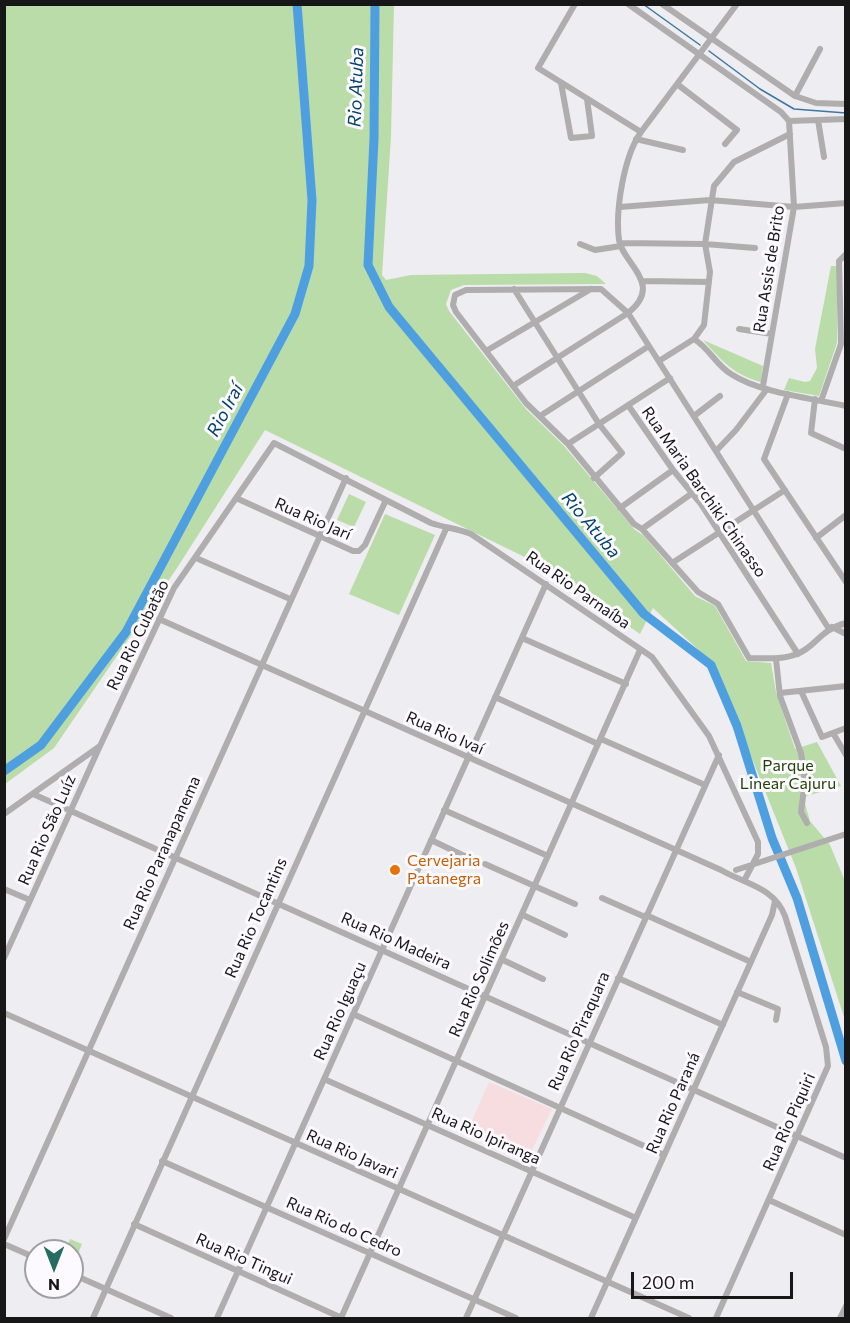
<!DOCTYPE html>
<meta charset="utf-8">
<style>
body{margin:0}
#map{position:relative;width:850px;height:1323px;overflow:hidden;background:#eeedf1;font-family:Commissioner,sans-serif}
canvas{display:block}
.frame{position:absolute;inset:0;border:6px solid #171718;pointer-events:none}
.north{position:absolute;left:24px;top:1239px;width:60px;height:60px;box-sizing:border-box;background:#fcfafe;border:2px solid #a09fa2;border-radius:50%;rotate:180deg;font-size:16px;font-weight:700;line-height:24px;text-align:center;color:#171718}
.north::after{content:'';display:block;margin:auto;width:21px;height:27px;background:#276c60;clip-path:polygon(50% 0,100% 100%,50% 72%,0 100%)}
.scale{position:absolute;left:631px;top:1272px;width:162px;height:27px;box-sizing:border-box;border:3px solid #171718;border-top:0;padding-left:8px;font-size:18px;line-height:21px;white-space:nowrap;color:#171718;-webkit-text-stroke:4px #fcfafe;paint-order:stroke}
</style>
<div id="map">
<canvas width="850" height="1323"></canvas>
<div class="frame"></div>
<div class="north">N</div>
<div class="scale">200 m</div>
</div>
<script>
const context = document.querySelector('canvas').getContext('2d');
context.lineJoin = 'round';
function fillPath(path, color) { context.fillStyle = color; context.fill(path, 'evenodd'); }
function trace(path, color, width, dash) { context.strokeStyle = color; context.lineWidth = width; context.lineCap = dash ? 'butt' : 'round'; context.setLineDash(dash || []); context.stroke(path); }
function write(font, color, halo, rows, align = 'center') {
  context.font = font + ' Commissioner,sans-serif'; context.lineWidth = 6; context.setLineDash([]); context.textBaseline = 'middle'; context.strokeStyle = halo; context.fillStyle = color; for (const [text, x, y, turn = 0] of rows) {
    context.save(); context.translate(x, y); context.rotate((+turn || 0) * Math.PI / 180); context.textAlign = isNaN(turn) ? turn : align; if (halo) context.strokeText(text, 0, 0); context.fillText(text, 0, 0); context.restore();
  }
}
const education = new Path2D(`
 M489,1082L552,1109L526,1162L466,1134Z`);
const green = new Path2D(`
 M5,5H394L391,136L382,275L386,280L411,275L585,273L597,276L606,284L464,285L451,290L446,304L449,311L526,409L564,446L634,529L644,536L695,596L715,606L746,661L771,663L776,692L795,749L817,742L841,786L803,797L810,821L830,845L845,881V1020L796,868L714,664L653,608L640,634L543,566L265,430L177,568L54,748L5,784Z
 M831,266H837V343L819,396L784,390L789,378L805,382L810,381L817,368L815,349Z
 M703,340L763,366L761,382C734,375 721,360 703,340Z
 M349,494L366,502L354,527L337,520Z
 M385,514L435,535L399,615L349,594Z
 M70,1239L82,1244L75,1261L72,1260V1251H65Z`);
const stream = new Path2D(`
 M643,4L700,45
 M709,51L760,89L794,109L846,113`);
const river = new Path2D(`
 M375,4L374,139L368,265L389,307L644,614L711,665L737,726L772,838L797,898L846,1061
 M4,771L41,745L126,632L295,314L309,266L312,200L297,4`);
const minor = new Path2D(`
 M575,4L538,68L641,132
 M628,4L781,112L789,121L846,119
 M662,4L795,96L816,103L846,104
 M561,83L571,138L592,136L587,99
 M677,84L737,130L725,144
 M795,96L820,49
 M818,120L824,157
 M636,139L683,150
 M620,207L710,200L794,207L846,203
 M620,243L705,244L755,248
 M580,244L595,250L621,246
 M642,281L709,282
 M514,289L599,424L622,453L594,478
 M739,329L772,334
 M694,339C709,348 716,365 731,374C760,393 811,398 846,406
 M486,351L591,289
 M659,361L694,339L704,325L710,272L705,244L714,186L734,162L790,134
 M513,386L628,313C665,284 622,263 619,240C615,210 624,156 641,132L737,4
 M763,386L794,207L789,121
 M788,394L764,459L846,582
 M815,399L811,433L846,449
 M821,401L841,344L839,261L846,254
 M628,405L673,470L701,504L798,654
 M540,416L649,346
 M694,416L720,396
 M568,444L670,378
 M716,451L736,430L767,389
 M236,498L353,551H359L365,545L386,500
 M620,508L673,470
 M642,529L691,494
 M816,538L846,515
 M196,558L290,599
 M672,563L785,490
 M159,619L721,870C745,884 774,887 785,916L826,1047L828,1066L716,1318
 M832,627L846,634
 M829,629L628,313L601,289L466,290L455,295L453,305L456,312L526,403L568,444L634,524L642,529L698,592L718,604L749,658C765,658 782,660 797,654C817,646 819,630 846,623
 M522,638L626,684
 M776,659L780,696L801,753L805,781L801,812L807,823
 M801,691L822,737L846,728
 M780,693L846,686
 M495,697L598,744
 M833,733L846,755
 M601,739L705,785
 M33,794L846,1158
 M444,810L548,856
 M4,814L100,746L174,588L274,443L431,523C445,528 457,528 471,534L652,657L709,736L758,842V854L744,881
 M431,840L477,862
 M485,864L575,904
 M736,870L846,834
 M4,889L30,900
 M602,898L645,917
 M523,915L565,935
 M646,915L751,962
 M4,958L99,748
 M503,960L543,979
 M618,978L723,1025
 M737,992L778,1009L776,1020
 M4,1013L689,1318
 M353,1014L664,1155
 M324,1079L636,1218
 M162,1161L516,1318
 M769,1200L846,1235
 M134,1224L342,1318
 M4,1239L346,478
 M4,1244L36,1258
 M72,1274L171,1318
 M93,1318L446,529
 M217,1318L546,584
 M341,1318L640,650
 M466,1318L719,755
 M591,1318L772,915L775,901
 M840,1318L846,1306`);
const markers = [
 [395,870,6,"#e8710a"]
];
const streetNames = [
 ["Rua Assis de Brito",769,269,-81],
 ["Rua Maria Barchiki Chinasso",704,492,55],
 ["Rua Rio Jarí",313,519,24],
 ["Rua Rio Parnaíba",578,590,35],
 ["Rua Rio Cubatão",138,635,-64],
 ["Rua Rio Ivaí",445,733,24],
 ["Rua Rio São Luíz",47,830,-66],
 ["Rua Rio Paranapanema",162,853,-66],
 ["Rua Rio Tocantins",256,918,-66],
 ["Rua Rio Madeira",396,941,24],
 ["Rua Rio Solimões",479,979,-66],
 ["Rua Rio Iguaçu",340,1011,-66],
 ["Rua Rio Piraquara",579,1031,-66],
 ["Rua Rio Paraná",673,1103,-66],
 ["Rua Rio Piquiri",789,1122,-66],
 ["Rua Rio Ipiranga",486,1136,24],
 ["Rua Rio Javari",352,1154,24],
 ["Rua Rio do Cedro",344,1227,24],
 ["Rua Rio Tingui",244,1259,24]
];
const parkNames = [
 ["Parque",788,766],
 ["Linear Cajuru",788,784]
];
const foodNames = [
 ["Cervejaria",407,861],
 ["Patanegra",407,879]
];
const waterNames = [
 ["Rio Atuba",356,87,-88],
 ["Rio Iraí",225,410,-62],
 ["Rio Atuba",591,525,50]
];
fillPath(education, '#f7dce0');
fillPath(green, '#badca8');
trace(stream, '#3e76a4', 1.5);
trace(river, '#4e9fe0', 9);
trace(minor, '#afadad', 6);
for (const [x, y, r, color] of markers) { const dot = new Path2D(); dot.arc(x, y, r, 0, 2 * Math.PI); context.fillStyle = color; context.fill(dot); trace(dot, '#fcfafe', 2); }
write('16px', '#171718', '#fcfafe', streetNames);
write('16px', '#214207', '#fcfafe', parkNames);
write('16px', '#c56008', '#fcfafe', foodNames, 'left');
write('italic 18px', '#00426d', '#fcfafe', waterNames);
</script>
